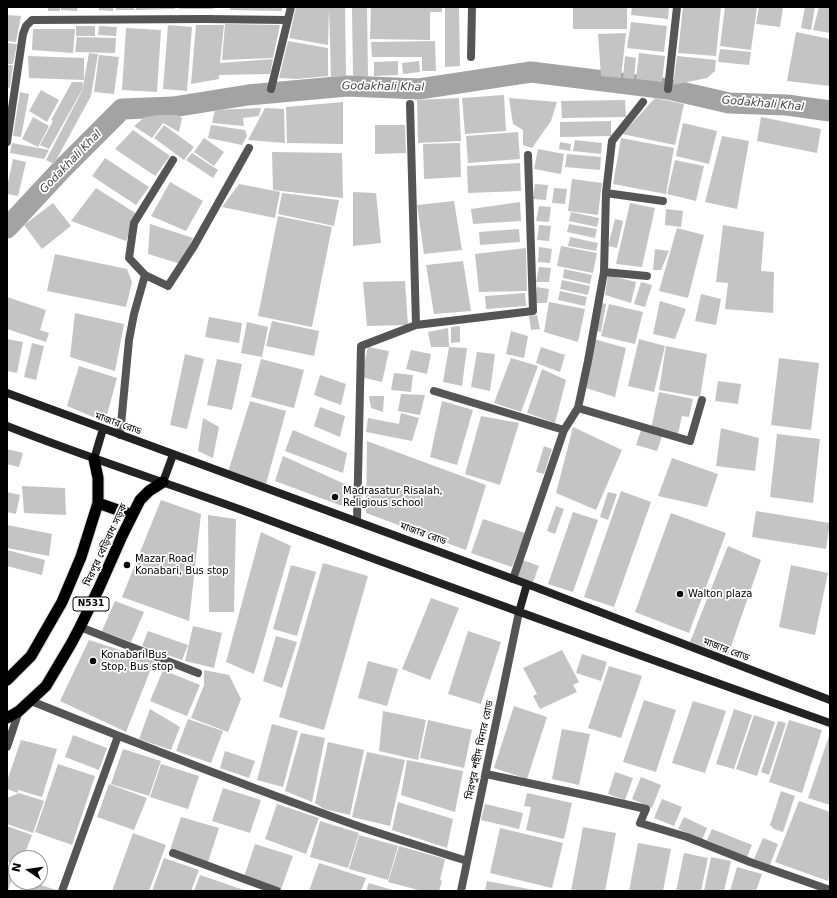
<!DOCTYPE html>
<meta charset="utf-8">
<style>
body{margin:0}
#map{position:relative;width:837px;height:898px;overflow:hidden;background:#fff;font-family:"DejaVu Sans",sans-serif}
canvas{display:block}
.frame{position:absolute;inset:0;border:8px solid #000;pointer-events:none}
.north{position:absolute;left:8px;top:850px;width:40px;height:40px;box-sizing:border-box;background:#fff;border:1px solid #999;border-radius:50%;rotate:283deg;font-size:11px;font-weight:700;line-height:16px;text-align:center;color:#000}
.north::after{content:'';display:block;margin:auto;width:14px;height:18px;background:#000;clip-path:polygon(50% 0,100% 100%,50% 72%,0 100%)}
</style>
<div id="map">
<canvas width="837" height="898"></canvas>
<div class="frame"></div>
<div class="north">N</div>
</div>
<script>
const context = document.querySelector('canvas').getContext('2d');
context.lineJoin = 'round';
function trace(path, color, width, dash) { context.strokeStyle = color; context.lineWidth = width; context.lineCap = dash ? 'butt' : 'round'; context.setLineDash(dash || []); context.stroke(path); }
function fillPath(path, color) { context.fillStyle = color; context.fill(path, 'evenodd'); }
function write(font, color, halo, rows, align = 'center') {
  context.font = font + ' "DejaVu Sans","Noto Sans Bengali",sans-serif'; context.lineWidth = 3.5; context.setLineDash([]); context.textBaseline = 'middle'; context.strokeStyle = halo; context.fillStyle = color; for (const [text, x, y, turn = 0] of rows) {
    context.save(); context.translate(x, y); context.rotate((+turn || 0) * Math.PI / 180); context.textAlign = isNaN(turn) ? turn : align; if (halo) context.strokeText(text, 0, 0); context.fillText(text, 0, 0); context.restore();
  }
}
const canal = new Path2D(`
 M7,228L60,171L122,109L173,107L248,95L347,86L419,89L531,72L668,89L729,103L787,105L830,111`);
const building = new Path2D(`
 M48,7H60V11H48Z
 M61,7H78L77,11L61,10Z
 M99,7H113V11L99,10Z
 M116,7H134V10H116Z
 M136,7H175V9L136,10Z
 M179,7H213V9H179Z
 M230,7H282V11L230,10Z
 M296,7L329,8L328,45L289,38Z
 M329,7H345L346,76L331,77Z
 M352,7H367L368,76H353Z
 M371,7H442V12H430V40L370,39Z
 M445,7H459L460,66L445,67Z
 M573,7H627V29H573Z
 M632,7H669L668,19L631,15Z
 M683,7H721L716,56L678,53Z
 M725,7H757L751,50L720,46Z
 M759,7H783L780,27L756,24Z
 M805,7H815L811,30L801,28Z
 M819,7H830V33L813,30Z
 M7,15L21,16L16,42L7,41Z
 M631,22L667,26L664,52L627,48Z
 M225,24L280,25L273,58L222,60Z
 M168,25L192,27L187,91L163,89Z
 M196,25H224L220,63L273,59L270,74L219,75V79L191,84Z
 M76,26H95V36H76Z
 M99,26L117,27L116,36L98,35Z
 M126,28L161,30L157,92L122,90Z
 M33,29H75L73,53L32,50Z
 M796,32L830,39V86L787,81Z
 M626,33L621,78L601,76L598,34Z
 M77,37L116,38L115,53L75,52Z
 M288,41L328,48V76L297,79L279,78Z
 M435,41L436,71H422V57H372L371,42Z
 M7,43L17,44L13,64H7Z
 M720,49L751,52L749,65L718,62Z
 M89,53L98,54L91,96L54,164L46,160L82,91Z
 M639,53L665,56L662,82L636,79Z
 M99,55L119,57L114,94L94,92Z
 M28,56L84,58V80L29,78Z
 M625,56L636,58L634,79L623,78Z
 M677,56L716,60L715,71L707,78L673,85Z
 M398,61V75L374,76V62Z
 M419,61L420,72L403,74L402,63Z
 M7,65H13L10,88L7,87Z
 M72,82H83L82,90L49,149L40,145L53,121L51,120Z
 M41,90L59,100L47,122L29,111Z
 M20,92L29,94L21,137L13,136Z
 M504,95L506,131L465,134L462,98Z
 M459,98L461,141L418,143L417,100Z
 M509,98L557,102L551,121L532,148L523,145V130L513,124Z
 M655,98L684,104L675,145L622,134Z
 M625,100L626,117L562,118L561,101Z
 M343,102V144L287,143L286,107Z
 M261,108L259,116L243,118L244,126L212,123L215,110Z
 M265,108L284,109L285,143L248,140Z
 M158,115H177L182,118L179,132L163,123L152,138L134,126L145,117Z
 M33,117L49,126L38,147L22,139Z
 M761,117L821,129L817,153L757,141Z
 M611,121V136L560,137V122Z
 M683,123L717,131L709,164L676,156Z
 M164,125L194,147L184,160L154,138Z
 M211,125L245,130L247,136L242,145L208,138Z
 M375,125H405L406,153L375,154Z
 M133,130L170,156L155,176L115,149Z
 M518,132L520,159L468,163L466,136Z
 M722,136L749,141L737,209L705,202Z
 M204,138L224,152L214,166L194,152Z
 M621,138L674,148L666,194L613,184Z
 M575,140L602,143L601,154L573,151Z
 M560,142L571,144L570,151L559,149Z
 M12,143L49,150L44,159L10,153Z
 M460,143L461,177L424,179L423,144Z
 M538,149L564,154L561,174L534,169Z
 M272,152L342,153L343,198L273,190Z
 M192,153L218,170L213,178L186,160Z
 M567,154L601,157L600,170L565,167Z
 M105,158L149,187L136,205L92,176Z
 M13,159L26,162L18,196L7,194V187Z
 M675,160L704,166L696,201L667,194Z
 M520,163L521,191L468,193L467,166Z
 M572,179L602,183L598,215L568,211Z
 M170,182L203,201L186,231L151,216Z
 M239,184L280,192L275,218L222,207Z
 M535,184L548,185L546,200L533,199Z
 M96,188L137,214L126,241L71,221Z
 M554,188L567,189L565,204L552,203Z
 M353,192L376,193L381,243L353,246Z
 M282,193L339,200L334,226L278,214Z
 M454,201L462,250L424,254L417,205Z
 M520,202L521,221L473,224L471,209Z
 M53,203L71,226L42,249L24,225Z
 M630,203L655,208L642,267L616,264Z
 M539,206L551,207L549,222L536,221Z
 M666,209L683,211L681,227L665,225Z
 M571,212L599,218L597,227L569,221Z
 M278,216L332,227L312,327L258,316Z
 M615,219L623,221L617,248L608,246Z
 M150,224L193,238L181,264L148,254Z
 M569,224L597,229L595,238L567,232Z
 M539,225L551,226L549,241L537,240Z
 M723,225L764,232L761,271L774,272L773,313L725,309L728,283L716,282Z
 M677,228L704,235L688,298L659,291Z
 M519,229L520,242L480,245L479,232Z
 M570,237L598,243L596,251L568,246Z
 M561,246L597,253L593,273L557,266Z
 M539,247L552,249L550,263L538,262Z
 M526,248L527,291L479,292L475,254Z
 M655,249L669,251L661,270H653Z
 M55,254L127,269L132,282L126,307L47,291Z
 M463,261L471,311L434,314L426,265Z
 M539,267L551,268L549,282H536Z
 M564,269L592,275L590,284L563,278Z
 M608,275L636,282L631,303L605,295Z
 M562,280L590,286L588,295L560,289Z
 M405,281L408,325L367,326L363,282Z
 M641,282L652,285L645,307L634,304Z
 M537,287L549,289L547,303H535Z
 M560,291L587,297L585,306L558,300Z
 M525,293L526,306L486,309L485,296Z
 M701,294L721,299L716,325L695,321Z
 M7,297L46,310L40,330L49,333L46,342L7,329Z
 M660,301L686,309L675,339L653,334Z
 M549,302L585,309L578,342L544,332Z
 M598,302L606,304L601,332L592,330Z
 M609,304L643,312L635,344L601,336Z
 M75,313L124,324L115,371L70,357Z
 M537,315L540,329L531,330L529,316Z
 M209,317L242,323L239,343L205,337Z
 M272,321L319,331L314,356L266,346Z
 M247,322L268,327L262,357L241,353Z
 M460,326V342L451,343V327Z
 M448,328L449,347L467,348L462,386L443,382L449,347H431L428,332Z
 M511,331L528,336L524,358L506,354Z
 M590,338L626,348L615,397L579,386Z
 M7,339L23,342L17,373L7,371Z
 M639,339L665,346L654,392L628,386Z
 M32,343L44,346L36,380L24,377Z
 M666,346L707,354L700,397L659,390Z
 M368,347L389,351L382,382L361,377Z
 M541,347L565,355L560,372L536,363Z
 M411,350L431,354L427,374L406,369Z
 M477,352L495,354L490,391L471,387Z
 M185,354L204,359L187,429L170,425Z
 M511,358L538,366L521,412L494,403Z
 M779,358L819,363L811,430L771,425Z
 M217,359L242,364L232,410L207,405Z
 M261,359L304,370L294,408L251,397Z
 M79,366L117,378L105,422L67,406Z
 M542,369L566,380L555,423L527,413Z
 M394,373L413,375L411,392L391,390Z
 M320,375L346,384L341,405L314,395Z
 M718,381L741,384L738,404L715,401Z
 M659,392L693,399L689,417L682,416L678,434L651,428Z
 M401,394L425,395L420,415L398,411Z
 M369,396H384L383,412L371,408Z
 M250,401L286,411L266,484L228,472Z
 M442,401L473,410L457,465L430,457Z
 M320,407L345,416L340,437L314,426Z
 M401,413L419,418L412,441L366,432L368,418L399,424Z
 M481,416L519,423L500,485L465,474Z
 M203,418L219,427L213,458L198,451Z
 M573,427L622,450L596,510L556,493Z
 M721,428L759,438L755,471L716,466Z
 M293,430L347,453L343,473L285,451Z
 M641,430L662,436L657,451L636,445Z
 M777,434L820,439L813,503L770,497Z
 M367,441L486,485L466,550L366,513Z
 M544,446L552,449L544,474L536,472Z
 M7,449L23,453L19,467L7,464Z
 M283,456L347,485L342,506L275,481Z
 M672,458L718,474L707,507L658,496Z
 M22,486L65,488L66,515L24,513Z
 M621,491L651,502L614,607L584,597Z
 M7,492L20,495L16,514L7,512Z
 M608,492L617,494L608,520L600,517Z
 M161,500L201,514L189,621L122,597Z
 M556,506L564,509L555,534L547,531Z
 M756,511L830,523L826,549L752,537Z
 M573,512L598,520L573,592L548,584Z
 M671,513L726,533L689,633L635,612Z
 M208,515L236,519L234,612H209Z
 M483,519L525,533L512,567L471,553Z
 M7,525L52,534L49,556L7,548Z
 M261,532L291,546L254,674L226,662Z
 M728,546L761,560L728,655L690,642Z
 M7,550L45,560L42,575L7,566Z
 M523,560L539,566L533,582L517,576Z
 M323,563L368,576L324,730L279,717Z
 M291,565L316,572L297,636L273,629Z
 M791,565L828,573L815,635L779,627Z
 M431,598L459,608L430,680L402,669Z
 M115,601L144,612L131,642L102,631Z
 M193,626L222,633L214,668L185,661Z
 M148,631L188,645L182,660L142,646Z
 M468,631L501,642L481,704L448,694Z
 M276,636L297,642L282,688L263,681Z
 M89,640L154,661L126,732L60,701Z
 M562,650L579,682L573,685L577,692L540,709L533,696L537,694L523,668Z
 M582,654L607,662L601,681L576,673Z
 M368,661L398,669L387,706L358,698Z
 M609,666L642,676L621,738L588,728Z
 M163,670L200,685L187,716L150,701Z
 M204,670L229,675L241,699L228,732L191,718L204,685Z
 M644,700L676,710L656,772L623,762Z
 M693,701L726,711L705,773L672,763Z
 M514,706L547,717L527,779L494,768Z
 M150,709L180,727L171,750L139,739Z
 M734,709L752,715L734,769L716,764Z
 M383,711L426,720L418,760L379,751Z
 M754,715L775,722L757,776L736,769Z
 M188,719L223,731L211,763L176,751Z
 M428,720L472,730L464,768L420,758Z
 M789,720L822,730L802,793L769,782Z
 M778,721L786,723L769,775L761,772Z
 M272,724L298,731L283,787L257,780Z
 M562,729L590,734L579,785L552,779Z
 M301,733L325,738L312,802L285,791Z
 M830,733V805L808,798Z
 M73,735L107,748L99,770L65,757Z
 M21,740L57,749L42,797L18,790V793L7,789V781Z
 M328,742L364,750L350,815L324,809L315,803Z
 M123,749L161,761L149,796L111,784Z
 M225,751L255,761L249,778L220,768Z
 M367,752L405,760L390,826L352,817Z
 M407,760L463,771L455,812L401,795Z
 M58,764L95,776L72,845L35,832Z
 M161,764L199,776L188,809L150,797Z
 M615,772L633,778L625,800L608,794Z
 M641,777L661,785L652,808L632,799Z
 M109,784L147,798L134,830L97,817Z
 M223,788L261,800L250,833L212,821Z
 M781,791L795,796L783,832L774,829L770,825Z
 M19,793L44,801L33,833L7,824V798Z
 M527,793L572,803L564,839L526,830L531,807L524,806Z
 M662,799L682,807L674,826L654,818Z
 M799,801L830,812V869L828,881L775,862Z
 M398,802L453,819L447,848L392,830Z
 M277,804L319,818L306,854L265,839Z
 M485,804L523,813L519,829L481,820Z
 M181,817L219,828L208,862L170,850Z
 M684,817L707,828L702,840L678,829Z
 M320,821L359,833L348,868L310,857Z
 M7,826L32,835L23,858H16V865L7,861Z
 M583,827L616,833L605,891H571Z
 M500,828L563,843L552,888L490,873Z
 M712,829L752,845L747,857L707,840Z
 M133,833L166,845L149,891H112Z
 M359,835L398,846L388,880L349,869Z
 M763,838L778,844L770,865L754,859Z
 M638,843L671,849L663,891H629Z
 M255,844L293,856L281,889L244,877Z
 M399,846L445,859L440,880L442,881L439,891H422L388,882Z
 M684,853L708,858L701,891H676Z
 M711,857L731,861L724,891H704Z
 M164,858L199,870L191,891H152Z
 M319,863L366,878L361,891H309Z
 M7,866L15,869L8,891H7Z
 M737,867L762,874L756,891H730Z
 M200,875L244,890L243,891H194Z
 M487,881L534,890L533,891H485Z
 M23,882H32L59,891H20Z
 M369,883L396,891H366Z`);
const minor = new Path2D(`
 M471,57L472,7
 M271,89L291,7
 M668,89L677,7
 M410,104L416,325
 M7,142L23,34L26,26L32,20L206,19L287,20
 M606,193L663,201
 M604,272L647,276
 M145,275L168,286L194,246L249,148
 M434,391L564,430
 M578,408L690,441L702,400
 M120,435L129,340L134,314L145,275L129,258L134,223L173,160
 M357,521L361,346L416,325L533,311L528,155
 M513,579L564,430L578,408L588,361L604,272L606,193L612,141L643,102
 M80,627L198,673
 M31,701C138,744 246,786 355,825C392,838 430,849 467,861
 M7,747L19,711
 M486,774L594,797L646,809L640,823L687,837L750,862L830,890
 M173,853L277,891
 M62,891L118,736
 M461,891L519,612`);
const secondary = new Path2D(`
 M7,393L527,584L830,700
 M7,426C83,456 161,481 239,509C435,582 632,653 830,723
 M94,459L103,429
 M163,482L173,455
 M519,612L527,584`);
const trunk = new Path2D(`
 M98,503L132,515
 M7,680L31,656L62,602L81,557L98,503V478L94,459
 M7,718L19,711L46,686L71,644L80,627L99,588L122,536L140,500L149,491L163,482`);
const markers = [
 [335,497,4,"#000"],
 [127,565,4,"#000"],
 [680,594,4,"#000"],
 [93,661,4,"#000"]
];
const shields = [
 [91,604,36]
];
const shieldNames = [
 ["N531",91,604]
];
const streetNames = [
 ["মাজার রোড",118,424,20],
 ["মাজার রোড",423,534,20],
 ["মিরপুর বেড়িবাধ সড়ক",106,545,-65],
 ["মাজার রোড",726,650,21],
 ["মিরপুর শহীদ মিনার রোড",480,750,-78]
];
const poiNames = [
 ["Madrasatur Risalah,",343,491],
 ["Religious school",343,503],
 ["Mazar Road",135,559],
 ["Konabari, Bus stop",135,571],
 ["Walton plaza",688,594],
 ["Konabari Bus",101,655],
 ["Stop, Bus stop",101,667]
];
const waterNames = [
 ["Godakhali Khal",383,87,1],
 ["Godakhali Khal",763,104,5],
 ["Godakhali Khal",71,162,-46]
];
trace(canal, '#a3a3a3', 21);
fillPath(building, '#c4c4c4');
trace(trunk, '#dbdbdb', 13);
trace(minor, '#555', 8);
trace(secondary, '#222', 8);
trace(trunk, '#000', 11);
for (const [x, y, r, color] of markers) { const dot = new Path2D(); dot.arc(x, y, r, 0, 2 * Math.PI); context.fillStyle = color; context.fill(dot); trace(dot, '#fff', 1.5); }
for (const [x, y, w] of shields) { const box = new Path2D(); box.roundRect(x - w / 2, y - 7, w, 14, 3); context.fillStyle = '#fff'; context.fill(box); trace(box, '#000', 1); }
write('bold 9px', '#000', null, shieldNames);
write('10px', '#000', '#fff', streetNames);
write('10px', '#000', '#fff', poiNames, 'left');
write('italic 11px', '#444', '#fff', waterNames);
</script>
